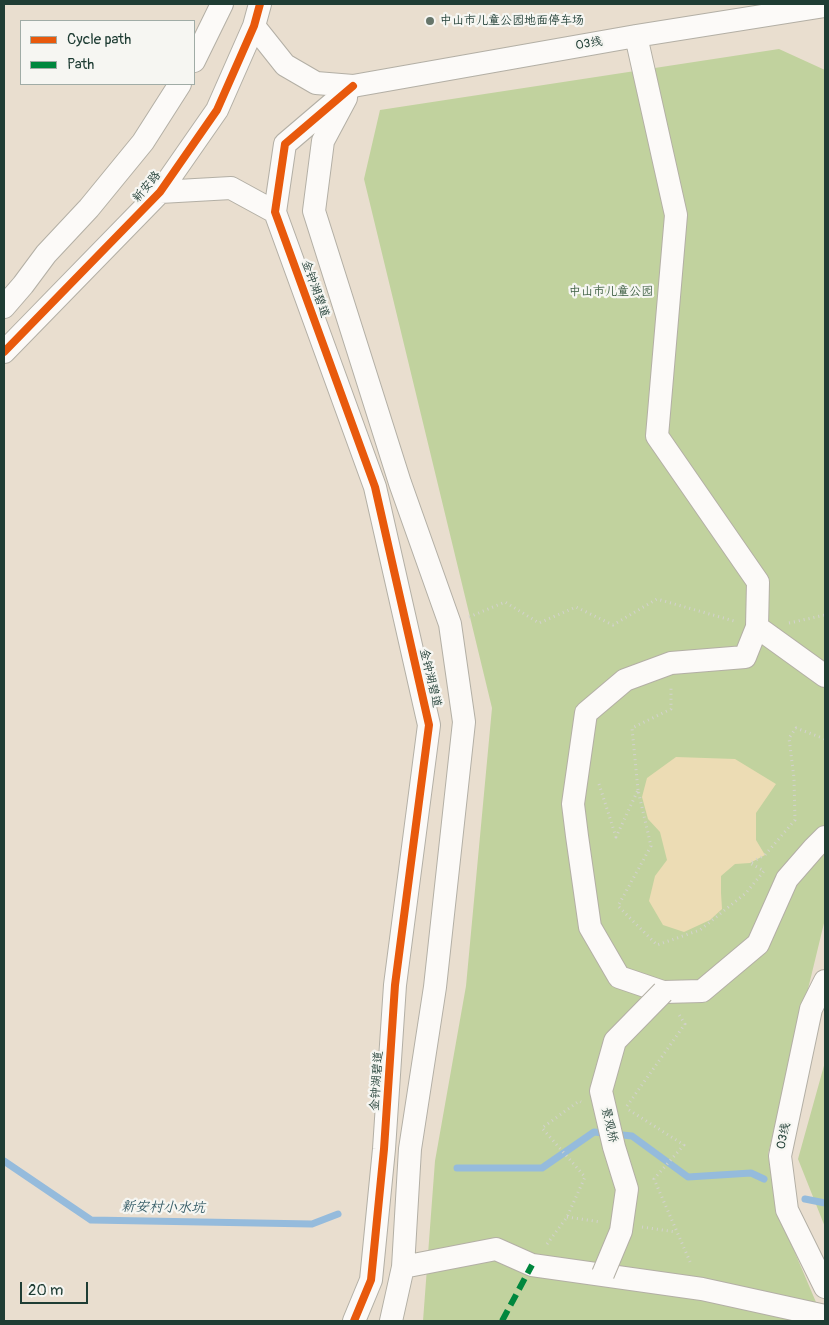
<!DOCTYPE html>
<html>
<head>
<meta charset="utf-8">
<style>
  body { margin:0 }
  #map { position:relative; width:829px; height:1325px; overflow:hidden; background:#e9decf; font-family:Pangolin,sans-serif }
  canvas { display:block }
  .frame { position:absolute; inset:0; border:5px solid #1f3d34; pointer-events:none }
  .legend { position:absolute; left:20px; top:20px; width:175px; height:65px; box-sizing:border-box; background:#f6f6f2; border:1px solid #a0aca6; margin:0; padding:6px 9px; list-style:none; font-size:15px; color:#1f3d34 }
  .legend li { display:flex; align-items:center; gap:10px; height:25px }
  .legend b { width:25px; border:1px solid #a0aca6 }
  .scale { position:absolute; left:20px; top:1282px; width:68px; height:22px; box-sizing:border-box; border:2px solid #1f3d34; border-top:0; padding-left:6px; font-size:15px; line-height:18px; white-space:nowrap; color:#1f3d34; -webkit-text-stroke:4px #f6f6f2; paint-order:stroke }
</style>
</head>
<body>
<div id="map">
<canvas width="829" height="1325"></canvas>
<div class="frame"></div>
<ul class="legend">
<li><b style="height:6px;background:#e8590c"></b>Cycle path</li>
<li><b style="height:6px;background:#00873e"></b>Path</li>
</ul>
<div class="scale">20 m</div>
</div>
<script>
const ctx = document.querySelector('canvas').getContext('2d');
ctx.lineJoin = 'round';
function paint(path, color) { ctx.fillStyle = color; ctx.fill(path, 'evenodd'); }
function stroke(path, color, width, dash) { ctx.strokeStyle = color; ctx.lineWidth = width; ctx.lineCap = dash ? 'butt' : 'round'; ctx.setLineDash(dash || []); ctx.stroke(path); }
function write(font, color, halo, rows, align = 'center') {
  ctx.font = font + ' Pangolin,"LXGW WenKai TC",sans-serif'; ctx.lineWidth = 4.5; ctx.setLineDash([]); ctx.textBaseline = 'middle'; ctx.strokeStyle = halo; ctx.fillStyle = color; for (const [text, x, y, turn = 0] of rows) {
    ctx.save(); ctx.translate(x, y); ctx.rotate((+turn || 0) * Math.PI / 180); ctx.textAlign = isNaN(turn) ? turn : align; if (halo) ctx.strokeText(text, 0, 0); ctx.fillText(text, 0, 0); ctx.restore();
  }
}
paint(new Path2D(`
  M779,49L825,70V919L768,1154L776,1208L824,1321H423L435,1161L466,986L492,708L364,179L380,110Z
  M825,1062V1227L798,1159Z`), '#c1d29e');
paint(new Path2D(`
  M676,757L735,759L776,784L756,813V840L765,855L750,863L735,864L721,876V893L722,909L710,920L684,932L663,925L649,901L655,876L667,860L660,832L648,819L642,797L647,778Z`), '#ecdcb4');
stroke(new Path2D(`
  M4,1161L91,1220L312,1224L338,1214
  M457,1168H542L594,1132L632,1136L688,1177L751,1173L764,1179
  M805,1199L825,1203`), '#95bbdc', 7);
const minor = new Path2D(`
  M254,26L285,65L316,83L353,86L636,36L825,6
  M636,36L676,215L657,436L758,582L757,627L745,657L671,663L625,680L586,713L573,804L577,836L590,927L619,977L663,992L702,991L758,944L787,879L814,848L825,837
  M194,61L222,4
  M353,86L285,144L275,212L375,487L429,725L395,985L384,1149L371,1280L354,1321
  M346,98L323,141L314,211L400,483L450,624L464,722L435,987L410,1149L403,1267L391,1321
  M160,192L231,188L275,212
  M4,307L23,285L46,254L89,208L143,142L180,84
  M4,352L160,192L217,110L254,26L260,4
  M757,627L825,676
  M825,981L811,1009L780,1156L787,1210L825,1287
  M403,1267L496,1249L532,1265L702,1289L825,1316`);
stroke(minor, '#b3afa5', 24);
stroke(new Path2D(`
  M469,617L505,602L539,623L576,607L613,625L657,599L734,621
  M789,623L825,615
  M599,784L616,837L638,790L651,846L618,906L657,945L700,930L746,893L764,871L750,863L765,855L795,820L794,778L789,738L796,728L825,739
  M638,790L632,728L671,709V686
  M627,1106L685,1024L678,1013
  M629,1110L684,1145L654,1179L691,1264
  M567,1217L601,1222
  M642,1227L676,1232
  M547,1244L567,1217L585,1177L542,1128L579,1101L581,1102`), '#d3d2cd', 3, [1, 4]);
stroke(minor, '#fcfaf8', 22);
const minorBridge = new Path2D(`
  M603,1274L621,1231L627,1189L614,1147L601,1091L615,1041L663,992`);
stroke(minorBridge, '#b3afa5', 24, []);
stroke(minorBridge, '#fcfaf8', 22);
stroke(new Path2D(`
  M502,1321L532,1265`), '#00873e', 6, [12, 6]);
stroke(new Path2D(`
  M353,86L285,144L275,212L375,487L429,725L395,985L384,1149L371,1280L354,1321
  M4,352L160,192L217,110L254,26L260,4`), '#e8590c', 8);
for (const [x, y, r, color] of [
  [430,21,5,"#66756a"]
]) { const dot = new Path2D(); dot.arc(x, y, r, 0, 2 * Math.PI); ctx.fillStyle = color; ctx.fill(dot); stroke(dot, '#f6f6f2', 2); }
write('12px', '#1f3d34', '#f6f6f2', [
  ["中山市儿童公园地面停车场",440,21]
], 'left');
write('12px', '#1f3d34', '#f6f6f2', [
  ["03线",589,44,-10],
  ["新安路",147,187,-50],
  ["金钟湖碧道",315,289,70],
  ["金钟湖碧道",430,678,77],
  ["金钟湖碧道",377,1081,-86],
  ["景观桥",609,1125,77],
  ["03线",784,1136,-78]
]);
write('12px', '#3f6044', '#f6f6f2', [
  ["中山市儿童公园",611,292]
]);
write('italic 14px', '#385e68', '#f6f6f2', [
  ["新安村小水坑",163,1208,1]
]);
</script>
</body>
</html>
